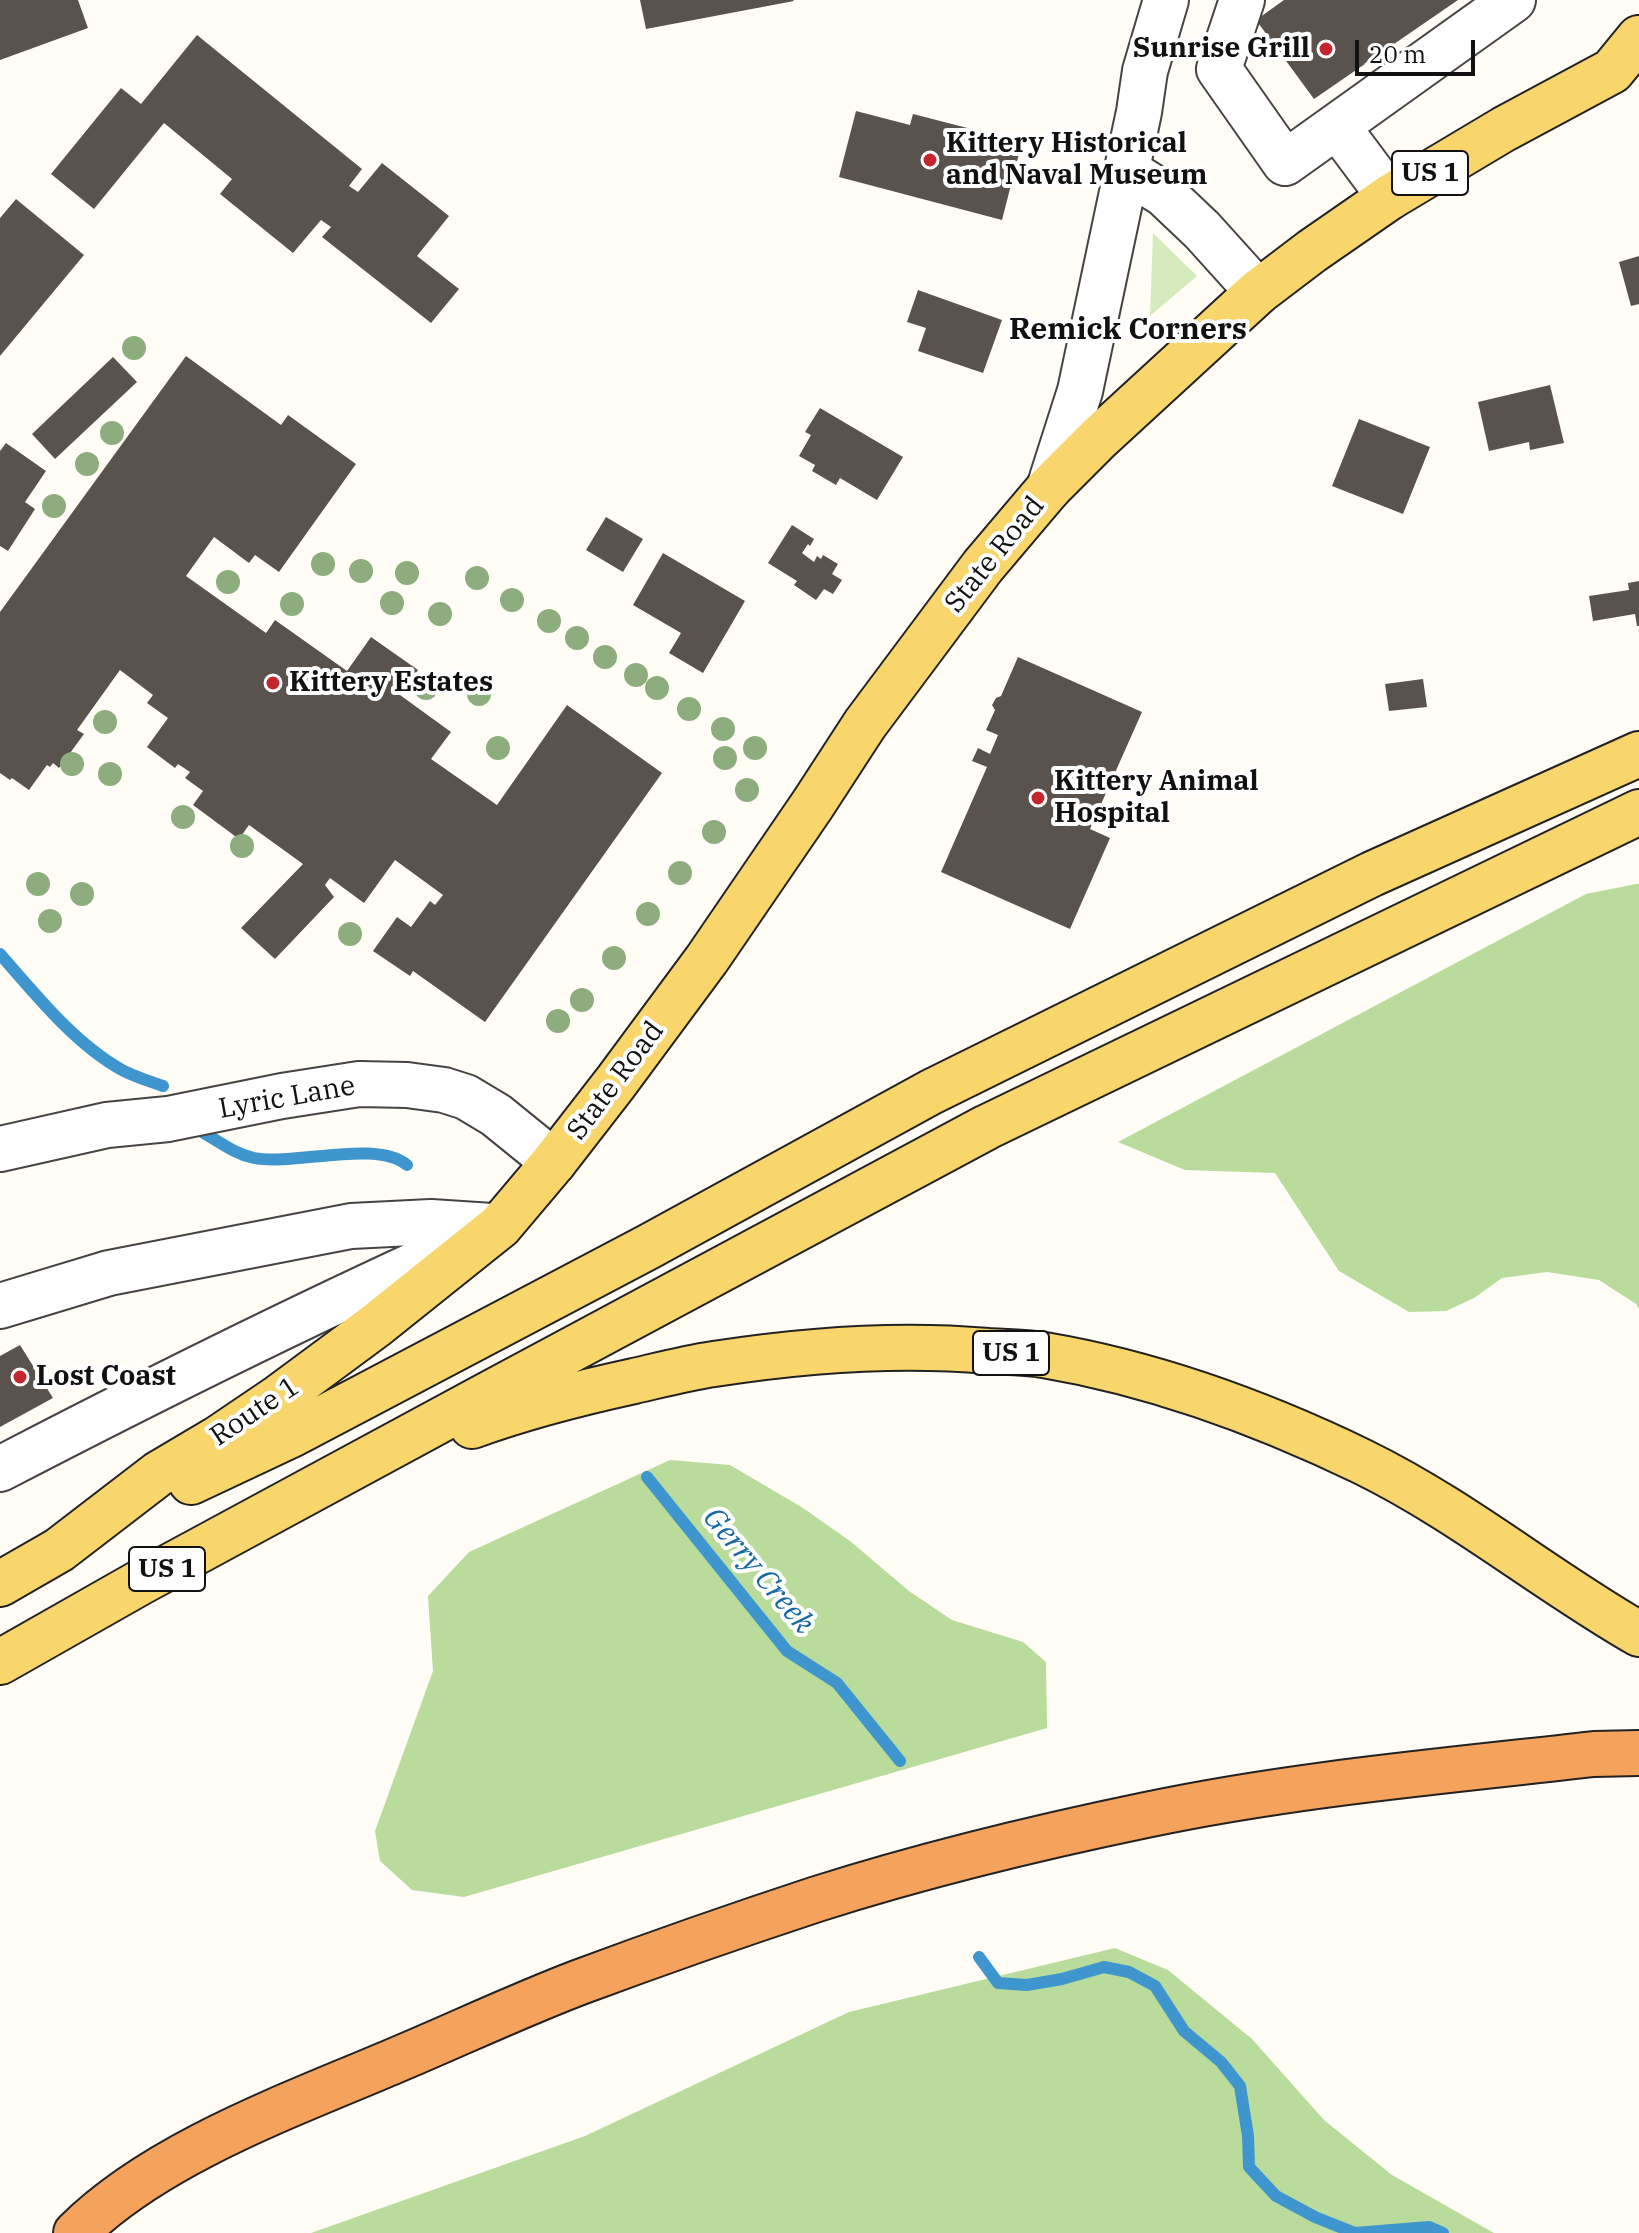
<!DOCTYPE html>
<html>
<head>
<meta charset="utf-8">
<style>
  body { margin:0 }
  #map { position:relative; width:1639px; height:2233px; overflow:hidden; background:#fffdf5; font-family:"IBM Plex Serif",serif }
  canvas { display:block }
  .scale { position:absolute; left:1355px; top:40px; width:120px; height:36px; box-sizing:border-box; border:4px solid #111; border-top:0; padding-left:10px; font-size:24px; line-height:28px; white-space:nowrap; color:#111; -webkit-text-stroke:6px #fff; paint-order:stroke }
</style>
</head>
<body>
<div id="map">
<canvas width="1639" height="2233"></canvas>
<div class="scale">20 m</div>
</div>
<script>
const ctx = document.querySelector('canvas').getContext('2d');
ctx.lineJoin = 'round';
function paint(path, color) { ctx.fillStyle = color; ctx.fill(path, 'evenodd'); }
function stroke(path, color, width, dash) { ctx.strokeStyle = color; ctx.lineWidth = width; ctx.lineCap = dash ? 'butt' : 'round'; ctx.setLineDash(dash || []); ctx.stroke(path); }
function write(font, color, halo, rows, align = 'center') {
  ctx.font = font + ' "IBM Plex Serif",serif'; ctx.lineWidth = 8; ctx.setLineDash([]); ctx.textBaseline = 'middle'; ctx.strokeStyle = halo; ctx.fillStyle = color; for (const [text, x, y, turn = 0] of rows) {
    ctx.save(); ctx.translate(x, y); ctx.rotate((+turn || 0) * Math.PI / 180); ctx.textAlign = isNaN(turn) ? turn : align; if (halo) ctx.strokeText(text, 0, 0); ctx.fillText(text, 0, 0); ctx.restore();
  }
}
paint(new Path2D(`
  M1153,233L1197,276L1150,316Z`), '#d5ebbd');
paint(new Path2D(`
  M1636,884H1639V1309L1636,1304L1599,1280L1547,1272L1502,1278L1474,1298L1446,1311L1409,1312L1339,1271L1275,1173L1185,1170L1118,1142L1586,894Z
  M670,1460L730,1465L803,1508L850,1541L909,1591L952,1620L1023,1642L1046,1662L1047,1728L464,1897L412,1890L380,1861L375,1831L433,1671L428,1596L469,1552Z
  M1115,1948L1168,1970L1252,2039L1324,2120L1392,2175L1494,2233H311L585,2136L849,2012Z`), '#b9dc9c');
stroke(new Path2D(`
  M0,954C35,994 75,1044 122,1070C135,1077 149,1081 163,1086
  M204,1133C221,1143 235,1154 254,1158C295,1166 376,1139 407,1165
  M647,1477L787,1651L837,1683L900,1761
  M979,1957L998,1983L1027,1985L1062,1979L1104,1967L1129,1972L1155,1986L1184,2031L1221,2062L1240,2086L1248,2136L1249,2167L1276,2196L1315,2217L1355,2233L1429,2227L1443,2233`), '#3f96cf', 12);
paint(new Path2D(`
  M0,0H78L88,28L0,60Z
  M640,0H793L794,1L646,29Z
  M1284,0H1458L1314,99L1256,20Z
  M197,35L362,169L349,186L358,192L382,163L449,216L417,256L459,289L431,323L322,237L331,227L321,220L293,253L220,194L232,179L164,123L94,209L51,174L121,88L141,104Z
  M856,111L910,125L913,114L1022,142L1002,220L839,177Z
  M16,199L84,255L0,356V218Z
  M1639,256V304L1631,306L1619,262Z
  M918,290L1002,320L983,373L918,351L926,328L907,322Z
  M186,356L281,425L288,415L356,464L279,572L255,555L249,563L214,537L186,576L266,633L275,620L347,671L371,637L418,670L400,695L451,732L431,759L497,805L567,705L662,773L485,1022L413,971L410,976L373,951L397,917L411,927L430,901L435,905L443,895L395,860L364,903L330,878L325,885L334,897L275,959L241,928L303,864L249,825L239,839L193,805L203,791L185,778L190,772L178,764L175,768L147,747L168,718L147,703L153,695L120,670L77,730L84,734L59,768L53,763L50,767L47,765L29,790L12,778L10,780L0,773V612Z
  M113,357L137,382L55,459L32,434Z
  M1550,385L1564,443L1530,450L1529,442L1489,451L1478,402Z
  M820,408L903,457L877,500L840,478L836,485L812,471L815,465L799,456L811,435L805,432Z
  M1359,419L1430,447L1403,514L1332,486Z
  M6,443L46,471L25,502L35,509L8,551L0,546V451Z
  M606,517L643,539L623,572L586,550Z
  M792,525L814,539L810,546L808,544L802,553L814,562L817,556L821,559L823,555L838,564L832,574L842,580L833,594L824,589L816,600L794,585L797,581L768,563Z
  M663,553L745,601L703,673L669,653L681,633L633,605Z
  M1639,581V626H1637L1635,614L1593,621L1589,596L1629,590L1628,583Z
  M1018,657L1142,712L1090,829L1110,838L1070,929L941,872L987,767L972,761L978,748L990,754L998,735L986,730L995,710L992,705L996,698L1001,696Z
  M1423,679L1427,707L1389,711L1385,684Z
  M20,1345L53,1398L0,1427V1356Z`), '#5a524d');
const minor = new Path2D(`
  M1242,0L1219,69L1285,163L1513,0
  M1337,126L1390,197
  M1127,171L1164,194L1202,230L1258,292
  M1049,488L1080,391L1139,112L1145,71L1166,0
  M0,1149L107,1125L168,1119L282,1096L359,1084L407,1085L444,1090L466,1097L496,1115L554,1162
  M0,1306L109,1273L351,1226L431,1222L492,1226
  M0,1469C156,1388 313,1310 473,1238`);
const major = new Path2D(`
  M472,1426C524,1407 579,1393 634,1381C660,1375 687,1368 714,1364C804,1350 897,1343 988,1351C1006,1352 1026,1352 1044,1355C1156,1374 1262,1413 1363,1462C1461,1510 1545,1580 1639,1634
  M191,1482L293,1434L648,1247L931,1092L1372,874L1639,754
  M0,1584L59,1550L158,1474L217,1439L279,1397L375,1326L500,1226L554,1162L616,1082L707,959L813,804L865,724L983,566L1049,488L1099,438L1258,292L1312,251L1390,197L1504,129L1612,71L1639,38
  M0,1662L141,1582L485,1396L987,1127L1639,812`);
const highway = new Path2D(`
  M76,2233C156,2153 291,2105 394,2061C456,2035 517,2006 580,1982C658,1953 738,1925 817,1899C924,1865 1035,1838 1146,1815C1293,1784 1445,1771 1594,1754L1639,1753`);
stroke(minor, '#444', 48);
stroke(major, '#222', 48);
stroke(highway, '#222', 48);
stroke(minor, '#fff', 44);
stroke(major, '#f9d66b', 44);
stroke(highway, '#f5a25d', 44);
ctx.fillStyle = '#8dad7f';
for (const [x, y] of [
  [134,348],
  [112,433],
  [87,464],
  [54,506],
  [323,564],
  [361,571],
  [407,573],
  [477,578],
  [228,582],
  [512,600],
  [392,603],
  [292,604],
  [440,614],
  [549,621],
  [577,638],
  [605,657],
  [636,675],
  [426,688],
  [657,688],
  [479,694],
  [689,709],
  [105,722],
  [723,729],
  [498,748],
  [755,748],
  [725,758],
  [72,764],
  [110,774],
  [747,790],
  [183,817],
  [714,832],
  [242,846],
  [680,873],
  [38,884],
  [82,894],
  [648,914],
  [50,921],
  [350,934],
  [614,958],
  [582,1000],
  [558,1021]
]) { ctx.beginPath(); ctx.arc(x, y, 12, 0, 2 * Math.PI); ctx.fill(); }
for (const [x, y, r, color] of [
  [1326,49,8,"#c4262e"],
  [930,160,8,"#c4262e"],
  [273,683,8,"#c4262e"],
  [1038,798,8,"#c4262e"],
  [20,1377,8,"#c4262e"]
]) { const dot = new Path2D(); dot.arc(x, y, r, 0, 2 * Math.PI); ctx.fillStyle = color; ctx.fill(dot); stroke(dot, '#fff', 3); }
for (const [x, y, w] of [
  [1430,173,76],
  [1011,1353,76],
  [167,1569,76]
]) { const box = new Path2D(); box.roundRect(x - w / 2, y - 22, w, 44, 6); ctx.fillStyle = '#fff'; ctx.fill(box); stroke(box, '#111', 2); }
write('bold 26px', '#111', null, [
  ["US 1",1430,173],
  ["US 1",1011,1353],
  ["US 1",167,1569]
]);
write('bold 28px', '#111', '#fff', [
  ["Sunrise Grill",1310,49,"right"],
  ["Kittery Historical",946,144],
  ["and Naval Museum",946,176],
  ["Kittery Estates",289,683],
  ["Kittery Animal",1054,782],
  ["Hospital",1054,814],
  ["Lost Coast",36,1377]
], 'left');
write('28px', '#111', '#fff', [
  ["State Road",995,555,-51],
  ["State Road",616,1081,-53],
  ["Lyric Lane",287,1098,-10],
  ["Route 1",255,1412,-34]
]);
write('bold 30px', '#111', '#fff', [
  ["Remick Corners",1128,330]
]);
write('italic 30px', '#1768a6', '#fff', [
  ["Gerry Creek",758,1571,50]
]);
</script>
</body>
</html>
